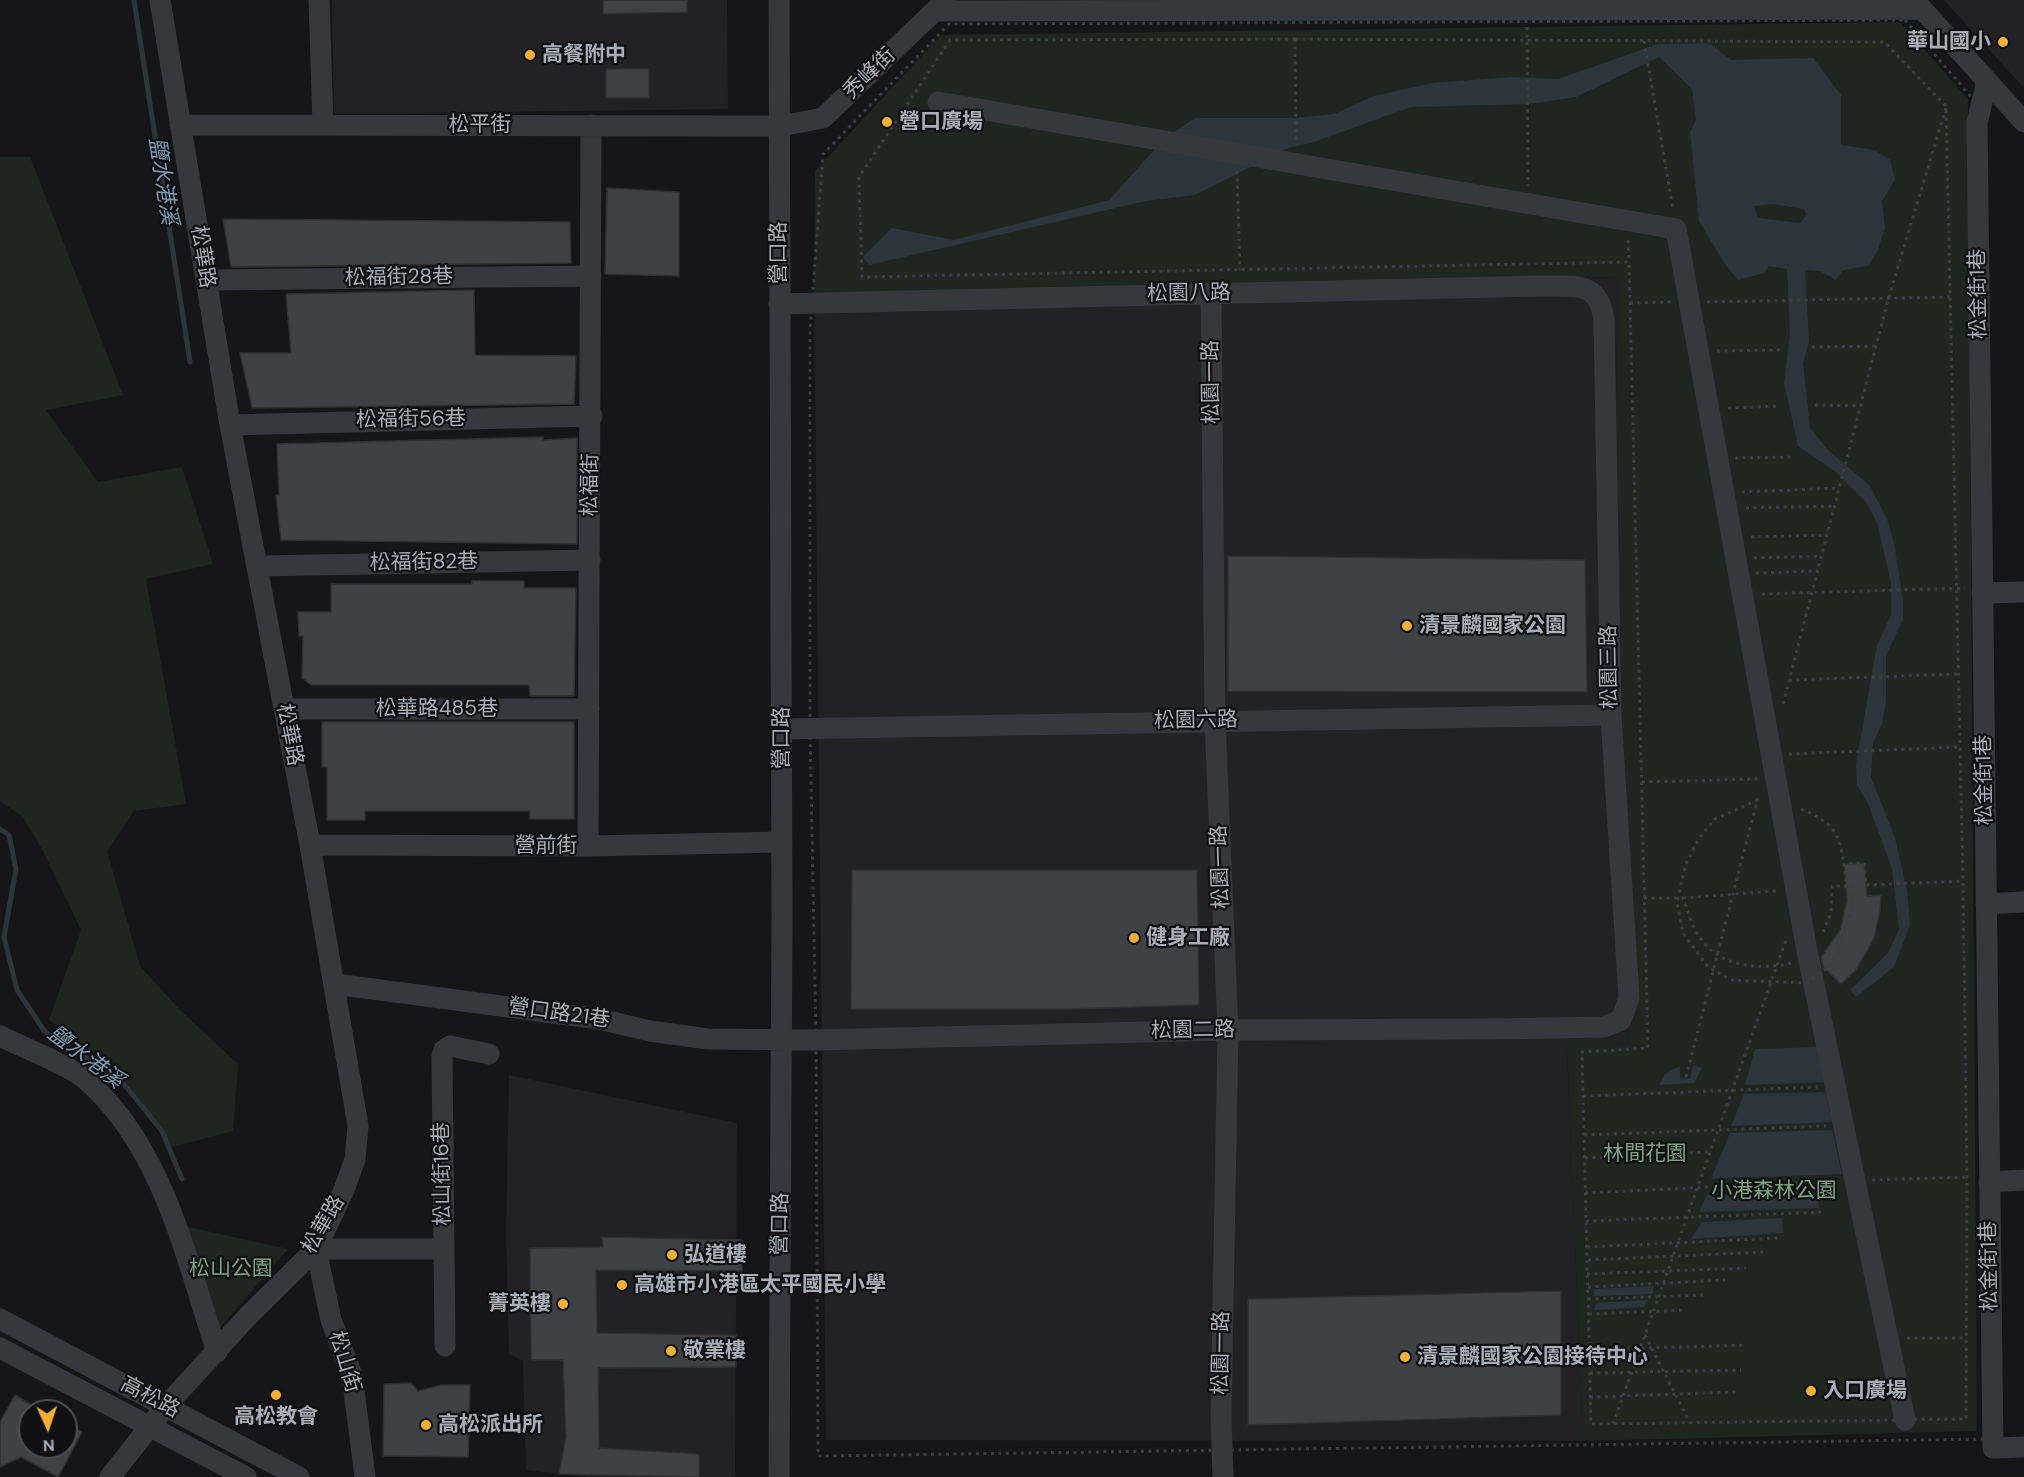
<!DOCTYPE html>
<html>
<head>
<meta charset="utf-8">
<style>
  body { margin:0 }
  #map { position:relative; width:2024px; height:1477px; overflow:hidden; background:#161618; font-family:"DM Sans",sans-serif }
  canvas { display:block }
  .north { position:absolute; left:18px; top:1399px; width:60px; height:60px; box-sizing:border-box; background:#111113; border:2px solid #4d4f55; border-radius:50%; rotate:177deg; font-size:16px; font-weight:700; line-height:24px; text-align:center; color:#a8adb8 }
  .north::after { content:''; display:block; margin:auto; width:21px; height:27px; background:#f2b134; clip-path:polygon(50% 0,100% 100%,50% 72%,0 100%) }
</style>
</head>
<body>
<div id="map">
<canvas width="2024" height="1477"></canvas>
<div class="north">N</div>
</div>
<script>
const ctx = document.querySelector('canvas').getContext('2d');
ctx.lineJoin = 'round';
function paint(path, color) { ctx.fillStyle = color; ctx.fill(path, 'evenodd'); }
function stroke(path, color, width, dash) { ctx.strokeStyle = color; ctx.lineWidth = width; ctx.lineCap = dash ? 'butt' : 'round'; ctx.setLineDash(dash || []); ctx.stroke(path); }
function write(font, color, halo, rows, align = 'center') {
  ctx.font = font + ' "DM Sans","Noto Sans TC",sans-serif'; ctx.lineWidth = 4.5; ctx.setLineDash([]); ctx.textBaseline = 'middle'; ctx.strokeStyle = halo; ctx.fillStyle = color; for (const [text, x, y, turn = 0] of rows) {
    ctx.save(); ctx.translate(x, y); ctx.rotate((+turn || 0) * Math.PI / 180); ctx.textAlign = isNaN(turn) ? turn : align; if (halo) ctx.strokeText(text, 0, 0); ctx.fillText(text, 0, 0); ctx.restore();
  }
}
paint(new Path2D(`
  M332,0H727L728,109L334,114Z
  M1944,0H2024V85L2022,86Z
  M1618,277L1611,715L1629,1044L1567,1048L1583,1441L826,1440L814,302Z
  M509,1075L737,1123L735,1475L730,1477H589L526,1470L523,1361L509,1354L506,1234Z`), '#222225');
paint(new Path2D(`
  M1900,22L1968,99L1977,1431L1583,1441L1567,1047L1629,1044L1611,715L1618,277L814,302L815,171L941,35Z
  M0,157H30L123,395L46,410L98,482L182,467L213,564L146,579L186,804L134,811L107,851L140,966L179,1009L238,1064L233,1131L172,1147L120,1073L49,1020L81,930L43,851L23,817L0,801Z
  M184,1226L288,1249L219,1329Z`), '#1e261f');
paint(new Path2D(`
  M1709,43L1731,60L1813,58L1841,95V145L1875,150L1890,160L1895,180L1882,201L1885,228L1877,252L1868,266L1843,270L1836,280L1820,271L1805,270L1809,341L1803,363L1810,428L1828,450L1870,486L1887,519L1894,543L1903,600V620L1886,655V701L1882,724L1873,743L1871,777L1895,838L1907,890L1910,925L1894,967L1856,997L1850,990L1888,953L1899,929L1892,869L1869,806L1857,785L1856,764L1877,645L1891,615V583L1877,523L1866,502L1836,472L1798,446L1784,383L1790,333L1787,269L1769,266L1764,273L1738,280L1725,264L1699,221L1690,132L1696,120L1692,89L1659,57L1576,97L1530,104L1411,107L1311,143L1288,148L1195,195L1146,201L869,265L863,257L892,228L954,240L1109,200L1164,139L1195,118H1292L1334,114L1374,96L1432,83L1512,77L1558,79L1658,44ZM1772,204L1804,209L1806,216L1801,223L1758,218L1754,206Z
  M1818,1047L1825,1082L1745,1085L1755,1049Z
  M1693,1065L1702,1068L1694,1083L1659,1085L1665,1074L1680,1066V1078L1690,1079Z
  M1825,1092L1832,1122L1731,1126L1744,1094Z
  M1832,1130L1842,1174L1711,1179L1730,1133Z
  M1817,1192L1819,1208L1699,1212L1707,1195Z
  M1782,1218L1783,1233L1691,1239L1702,1222Z
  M1654,1286L1652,1294L1594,1296V1289Z
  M1648,1300L1644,1307L1594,1310L1596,1303Z`), '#2c353c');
stroke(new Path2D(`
  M134,0L190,362
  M0,829L9,835L16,869L4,937L17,990L45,1032L119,1078L162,1131L182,1179`), '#2c353c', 5);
const building = new Path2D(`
  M603,0H687V12L603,14Z
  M606,69H649V98H606Z
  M607,188L679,192V276L605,274Z
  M223,219L570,222L571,263L231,267Z
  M474,290L475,355L576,356L574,404L252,408L240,353H291L286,294Z
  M543,437V440L577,438V544L281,540L276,495H279L277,444Z
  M1228,556L1585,560L1587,692L1228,691Z
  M472,581H524V588H576L574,696H530L529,685H311L302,678L303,636H299L298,612H331V584H472Z
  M322,722H574V819H530V811H365V820H327V767H322Z
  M1864,863L1867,896L1881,895L1880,911L1874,938L1867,951L1855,971L1841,984L1823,967L1821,957L1840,930L1847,901L1844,864Z
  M852,870H1197L1199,1005L1071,1009H851Z
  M602,1237L742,1240V1271L596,1270L597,1333L736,1335V1367L598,1368L599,1448L699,1454V1477L559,1474L566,1437L563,1360H531L530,1248L603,1247Z
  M1561,1291V1415L1248,1425V1299Z
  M411,1383L418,1391L441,1385H470L468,1457L383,1456L384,1384Z
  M15,1395L30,1404V1447H66V1423L82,1432L58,1477L21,1457L0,1467V1422Z`);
paint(building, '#404145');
stroke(building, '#303034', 1.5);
stroke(new Path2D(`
  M1905,20L1973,99L1987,1439L818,1456L816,1040L810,728V330L823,154L949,24Z
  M1527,27L1528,186
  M1295,39L1884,42L1946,106L1963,881L1967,1183L1966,1419L1591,1424L1582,1052L1648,1048L1629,262L862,277L859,177L950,40Z
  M1295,39L1296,145
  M1644,41L1673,209
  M1237,171L1240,270
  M1628,240L1629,262
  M1707,302L1951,297
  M1630,303L1671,302
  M1812,347L1876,346
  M1717,351L1781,350
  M1815,405L1860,406
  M1728,408L1780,406
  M1735,458L1790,457
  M1742,492L1839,488
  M1746,508L1834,506
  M1751,537L1827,535
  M1754,558L1821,556
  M1756,573L1817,571
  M1762,594L1965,588
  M1789,680L1958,674
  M1783,704L1888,300L1946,108
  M1789,754L1960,747
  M1642,782L1758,779
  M1801,809C1833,823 1838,830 1844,864
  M1644,898H1683C1687,910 1691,923 1697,933C1715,967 1759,971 1792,963
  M1683,898L1776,891
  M1823,932L1831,913L1832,886H1847L1844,864L1864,863L1866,885L1963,881
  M1686,1077L1758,797
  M1583,1096L1818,1087
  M1584,1135L1826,1126
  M1585,1158L1710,1152
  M1872,1180L1967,1177
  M1585,1193L1836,1181
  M1586,1221L1824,1212
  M1587,1247L1778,1238
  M1588,1260L1763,1252
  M1587,1274L1746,1268
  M1588,1287L1725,1280
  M1588,1299L1703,1295
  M1589,1314L1686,1310
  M1645,1335L1690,1423
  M1907,1338H1965
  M1589,1350L1746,1345
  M1590,1373L1741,1370
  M1590,1397L1737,1392
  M1613,1424L1786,940`), '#3d3f44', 3, [3, 4.5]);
stroke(new Path2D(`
  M319,0L323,125
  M1914,0L2024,122
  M935,11L1922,9
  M1987,81L1977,123L1993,1448L2024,1447
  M938,102L1676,229L1808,956L1905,1420
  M180,125L780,126L823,118L945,1
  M206,280L591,276
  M1211,294L1215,721L1228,1030L1221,1417L1223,1477
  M230,425L592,416
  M259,566L590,560
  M1982,593L2024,592
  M284,709H589
  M781,729L1611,715
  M310,845L588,846L782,842
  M588,846L591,125
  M1986,904L2024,902
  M335,984L599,1019L650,1031L708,1039L816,1040L1228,1030L1497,1029L1604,1027L1621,1020L1629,998L1611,715L1604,320C1599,279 1572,287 1539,286L779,304
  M0,1036C22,1047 68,1065 85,1079C163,1146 186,1259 217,1352
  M1989,1182L2024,1180
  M0,1319L299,1477
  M445,1346L442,1056L444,1050L450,1046L489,1054
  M0,1348L246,1477
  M110,1477L166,1406L248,1316L316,1249L344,1190L355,1159L358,1126L310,845L230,425L160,0
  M365,1477L352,1375L331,1320L316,1249H444
  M779,1477L782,918L779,0`), '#37383d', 21);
stroke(new Path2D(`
  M1758,800L1715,819L1699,838L1685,866L1677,902L1683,933L1708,967L1731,980L1807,983L1833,963L1852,909L1853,879`), '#3d3f44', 3, [3, 4.5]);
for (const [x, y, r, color] of [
  [2003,42,6,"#f2b134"],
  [530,55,6,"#f2b134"],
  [887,122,6,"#f2b134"],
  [1407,626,6,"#f2b134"],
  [1134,938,6,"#f2b134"],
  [672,1255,6,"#f2b134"],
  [622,1285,6,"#f2b134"],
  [563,1304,6,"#f2b134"],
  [671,1351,6,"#f2b134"],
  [1405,1357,6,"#f2b134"],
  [1811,1391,6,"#f2b134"],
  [276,1395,6,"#f2b134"],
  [426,1425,6,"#f2b134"]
]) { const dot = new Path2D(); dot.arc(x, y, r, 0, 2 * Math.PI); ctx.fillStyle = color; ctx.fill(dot); stroke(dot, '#111113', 2); }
write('bold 21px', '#a8adb8', '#111113', [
  ["華山國小",1991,42,"right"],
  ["高餐附中",542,55],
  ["營口廣場",899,122],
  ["清景麟國家公園",1419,626],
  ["健身工廠",1146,938],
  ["弘道樓",684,1255],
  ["高雄市小港區太平國民小學",634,1285],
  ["菁英樓",551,1304,"right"],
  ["敬業樓",683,1351],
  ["清景麟國家公園接待中心",1417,1357],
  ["入口廣場",1823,1391],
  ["高松教會",276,1417,"center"],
  ["高松派出所",438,1425]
], 'left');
write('21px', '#a8adb8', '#111113', [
  ["秀峰街",870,74,-44],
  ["松平街",480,125],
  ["營口路",779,253,-90],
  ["松華路",202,257,81],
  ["松福街28巷",399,278,-1],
  ["松園八路",1189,294,-1],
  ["松金街1巷",1979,294,-91],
  ["松園一路",1212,382,-91],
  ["松福街56巷",411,420,-1],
  ["松福街",591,485,-89],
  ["松福街82巷",424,563,-1],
  ["松園三路",1610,667,-91],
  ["松華路485巷",437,709],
  ["松園六路",1196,721,-1],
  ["松華路",289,735,79],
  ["營口路",782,738,-90],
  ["松金街1巷",1985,780,-91],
  ["營前街",546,846],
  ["松園一路",1221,867,-92],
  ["營口路21巷",559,1014,8],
  ["松園二路",1193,1031,-1],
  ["松山街16巷",443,1174,-91],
  ["營口路",781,1224,-89],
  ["松華路",324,1225,-60],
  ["松金街1巷",1990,1266,-91],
  ["松園一路",1222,1353,-89],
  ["松山街",344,1362,73],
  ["高松路",150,1398,28]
]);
write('21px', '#7fa381', '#111113', [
  ["林間花園",1645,1154],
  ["小港森林公園",1774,1191],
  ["松山公園",231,1269]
]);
write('italic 22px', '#7f9bb3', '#111113', [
  ["鹽水港溪",162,181,81],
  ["鹽水港溪",85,1058,37]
]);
</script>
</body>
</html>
